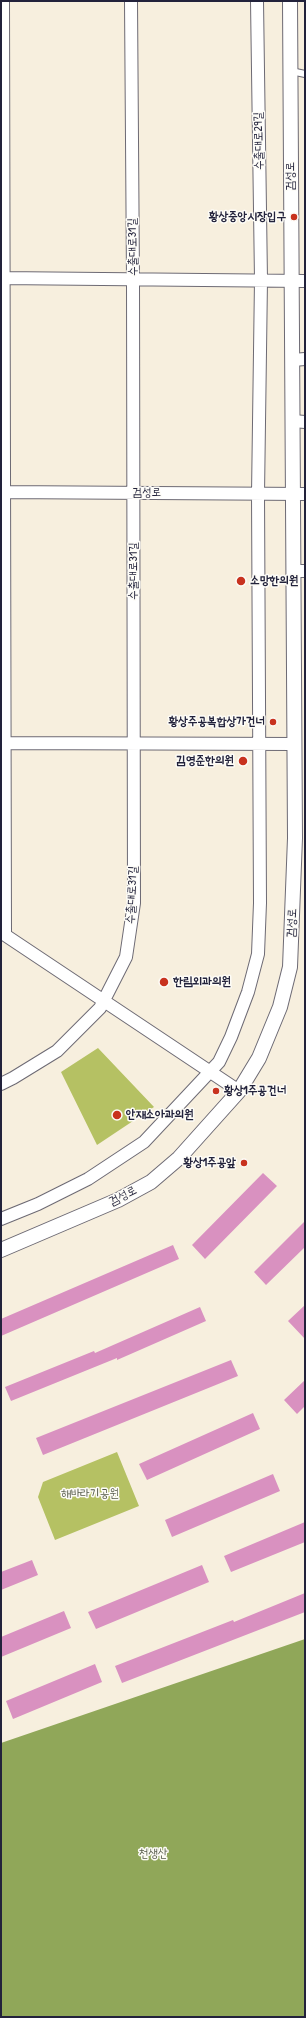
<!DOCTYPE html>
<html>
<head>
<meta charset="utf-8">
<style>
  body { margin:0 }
  #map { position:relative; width:306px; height:2018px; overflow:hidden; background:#f7efde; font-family:"Patrick Hand",sans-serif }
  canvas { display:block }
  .frame { position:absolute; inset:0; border:2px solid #22223b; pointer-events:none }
</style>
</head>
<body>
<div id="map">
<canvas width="306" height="2018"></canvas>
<div class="frame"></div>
</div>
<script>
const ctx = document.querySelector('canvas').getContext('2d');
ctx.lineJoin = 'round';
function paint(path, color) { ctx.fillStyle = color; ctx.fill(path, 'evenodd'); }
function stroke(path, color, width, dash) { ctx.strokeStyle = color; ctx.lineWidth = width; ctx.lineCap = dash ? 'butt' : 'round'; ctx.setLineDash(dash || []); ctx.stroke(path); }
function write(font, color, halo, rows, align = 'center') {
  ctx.font = font + ' "Patrick Hand","Poor Story",sans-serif'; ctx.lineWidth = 3; ctx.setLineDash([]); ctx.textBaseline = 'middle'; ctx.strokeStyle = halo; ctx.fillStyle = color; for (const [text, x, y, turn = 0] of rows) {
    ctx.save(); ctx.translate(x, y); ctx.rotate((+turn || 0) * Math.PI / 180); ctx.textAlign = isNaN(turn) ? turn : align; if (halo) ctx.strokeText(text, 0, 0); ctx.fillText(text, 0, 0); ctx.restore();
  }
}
paint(new Path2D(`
  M98,1048L154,1107L97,1145L61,1072Z
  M117,1452L139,1506L55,1540L38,1497L43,1482Z`), '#b5c163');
paint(new Path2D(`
  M305,1639V2017H1V1743Z`), '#90a759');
paint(new Path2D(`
  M263,1173L277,1186L205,1259L192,1245Z
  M305,1221V1247L266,1285L254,1272Z
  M173,1245L179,1259L1,1336V1319Z
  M305,1305V1339L288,1321Z
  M200,1307L206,1321L117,1360V1358L11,1401L5,1387L94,1351L95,1353Z
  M231,1360L238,1376L43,1455L36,1438Z
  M305,1380V1406L297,1414L284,1400Z
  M253,1413L260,1429L147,1480L139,1464Z
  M273,1474L280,1491L172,1537L165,1520Z
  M305,1522V1542L231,1572L224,1556Z
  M32,1560L38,1575L1,1590V1572Z
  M202,1565L209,1582L96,1629L88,1612Z
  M305,1593V1612L122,1683L115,1666L233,1620L234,1622Z
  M64,1611L71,1628L1,1657V1637Z
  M95,1664L102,1682L13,1719L6,1701Z`), '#d991c0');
const service = new Path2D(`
  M291,71L305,74`);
const minor = new Path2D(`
  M3,1L5,935
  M1,278L305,281
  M293,360L305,359
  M293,421L305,422
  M1,492L305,494
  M294,571H305
  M1,743L295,744
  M5,935L239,1091
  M1,1084L13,1078L57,1051L100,1008L126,957L134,903L133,279L131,1
  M1,1219L38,1204L88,1179L144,1142L219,1062L231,1037L248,992L258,954L260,903L258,494L261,280L257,1`);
const tertiary = new Path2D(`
  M1,1250L118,1200L151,1182L179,1158L239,1091L259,1058L280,1007L290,967L295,838L290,1`);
stroke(service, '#6d6a74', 8);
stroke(minor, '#6d6a74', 14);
stroke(tertiary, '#6d6a74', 16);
stroke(service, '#fff', 6);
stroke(minor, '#fff', 12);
stroke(tertiary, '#fff', 14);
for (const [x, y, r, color] of [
  [294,217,4,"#c8321e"],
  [241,581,5,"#c8321e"],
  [273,722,4,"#c8321e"],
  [243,761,5,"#c8321e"],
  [164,982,5,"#c8321e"],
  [216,1091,4,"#c8321e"],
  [117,1115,5,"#c8321e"],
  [244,1163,4,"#c8321e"]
]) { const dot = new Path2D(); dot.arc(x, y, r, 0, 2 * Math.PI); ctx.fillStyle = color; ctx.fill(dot); stroke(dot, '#fdfcf7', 1.5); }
write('12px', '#22223b', '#fdfcf7', [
  ["수출대로29길",259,141,-91],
  ["검성로",291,176,-90],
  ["수출대로31길",133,247,-91],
  ["검성로",147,493],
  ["수출대로31길",134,571,-90],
  ["수출대로31길",132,895,-87],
  ["검성로",292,923,-87],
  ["검성로",123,1196,-27]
]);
write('bold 12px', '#22223b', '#fdfcf7', [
  ["황상중앙시장입구",286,217],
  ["소망한의원",250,581,"left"],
  ["황상주공복합상가건너",265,722],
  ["김영준한의원",234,761],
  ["한림외과의원",173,982,"left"],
  ["황상1주공건너",224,1091,"left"],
  ["안재소아과의원",126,1115,"left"],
  ["황상1주공앞",236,1163]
], 'right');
write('12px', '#555a49', '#fdfcf7', [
  ["해바라기공원",90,1494],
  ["천생산",153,1854]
]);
</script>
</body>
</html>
